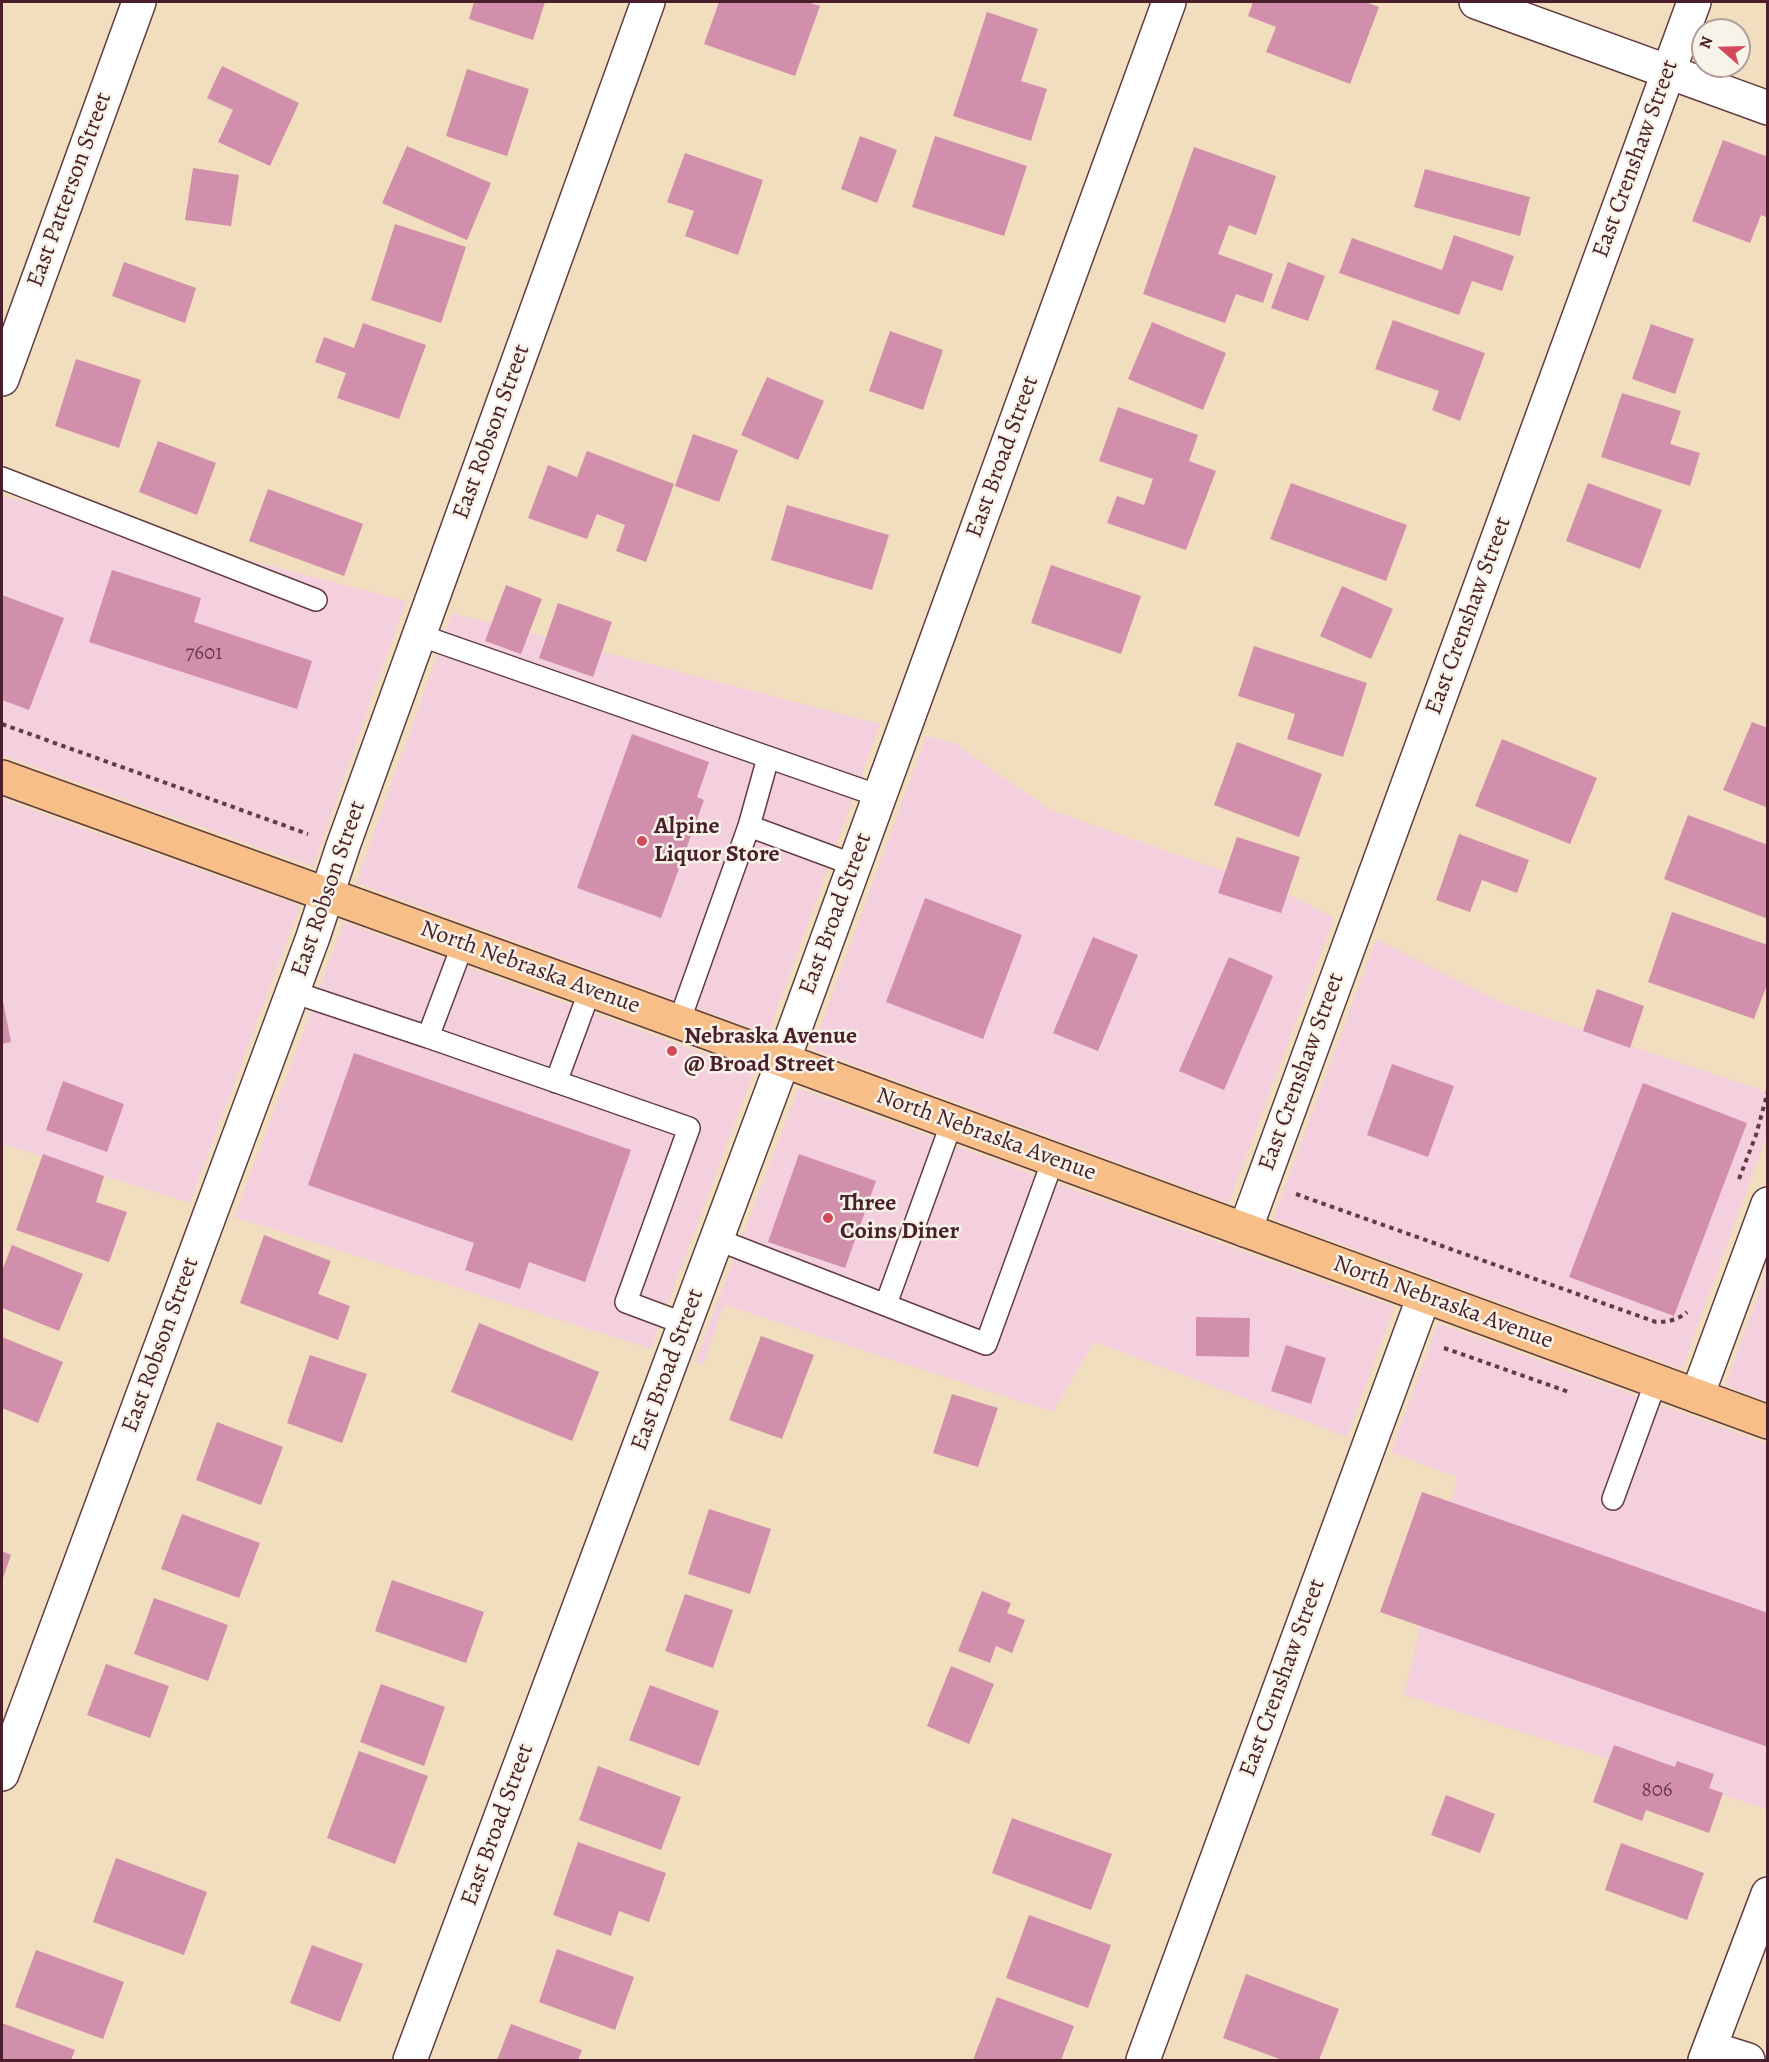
<!DOCTYPE html>
<html>
<head>
<meta charset="utf-8">
<style>
  body { margin:0 }
  #map { position:relative; width:1769px; height:2062px; overflow:hidden; background:#f1debe; font-family:Alegreya,serif }
  canvas { display:block }
  .frame { position:absolute; inset:0; border:3px solid #4a1f2b; pointer-events:none }
  .north { position:absolute; left:1691px; top:18px; width:60px; height:60px; box-sizing:border-box; background:#f7f3e8; border:2px solid #b29e9c; border-radius:50%; rotate:290deg; font-size:16px; font-weight:700; line-height:24px; text-align:center; color:#4a1f2b }
  .north::after { content:''; display:block; margin:auto; width:21px; height:27px; background:#d1495b; clip-path:polygon(50% 0,100% 100%,50% 72%,0 100%) }
</style>
</head>
<body>
<div id="map">
<canvas width="1769" height="2062"></canvas>
<div class="frame"></div>
<div class="north">N</div>
</div>
<script>
const ctx = document.querySelector('canvas').getContext('2d');
ctx.lineJoin = 'round';
function paint(path, color) { ctx.fillStyle = color; ctx.fill(path, 'evenodd'); }
function stroke(path, color, width, dash) { ctx.strokeStyle = color; ctx.lineWidth = width; ctx.lineCap = dash ? 'butt' : 'round'; ctx.setLineDash(dash || []); ctx.stroke(path); }
function write(font, color, halo, rows, align = 'center') {
  ctx.font = font + ' Alegreya,serif'; ctx.lineWidth = 5; ctx.setLineDash([]); ctx.textBaseline = 'middle'; ctx.strokeStyle = halo; ctx.fillStyle = color; for (const [text, x, y, turn = 0] of rows) {
    ctx.save(); ctx.translate(x, y); ctx.rotate((+turn || 0) * Math.PI / 180); ctx.textAlign = isNaN(turn) ? turn : align; if (halo) ctx.strokeText(text, 0, 0); ctx.fillText(text, 0, 0); ctx.restore();
  }
}
paint(new Path2D(`
  M2,496L406,601L313,867L2,755Z
  M452,613L880,724L768,1034L356,883Z
  M926,736L954,743L1050,810L1284,892L1334,918L1229,1203L812,1049Z
  M2,799L300,906L190,1203L2,1144Z
  M344,922L754,1072L651,1349L234,1217Z
  M1376,939L1500,1002L1767,1092V1135L1682,1369L1273,1219Z
  M798,1088L1394,1307L1347,1437L1094,1342L1053,1412L724,1305L703,1365L695,1362Z
  M1767,1271V1401L1725,1385Z
  M1438,1323L1767,1444V1809L1404,1695L1457,1477L1391,1452Z`), '#f4cfde');
paint(new Path2D(`
  M474,2H545L533,40L469,19Z
  M719,2H807L820,6L795,76L704,44Z
  M1253,2H1365L1379,7L1350,84L1266,52L1276,27L1248,16Z
  M987,12L1038,29L1021,81L1047,89L1031,141L953,116Z
  M222,66L299,103L270,166L218,142L233,110L207,98Z
  M467,69L529,89L507,156L446,136Z
  M860,136L897,150L877,203L841,189Z
  M935,136L1027,166L1004,236L912,207Z
  M1723,140L1768,157V218L1761,215L1750,243L1692,221Z
  M407,146L491,183L467,240L382,203Z
  M1194,147L1276,176L1256,235L1229,225L1218,254L1273,274L1263,303L1236,294L1225,323L1143,294Z
  M685,153L763,180L738,255L685,236L694,211L667,202Z
  M193,168L239,175L231,226L185,220Z
  M1425,169L1530,197L1520,236L1414,207Z
  M395,224L466,247L441,323L371,300Z
  M1454,235L1514,256L1502,291L1472,281L1459,315L1339,273L1352,238L1442,270Z
  M124,262L196,288L185,323L112,296Z
  M1288,262L1325,276L1308,321L1271,308Z
  M1393,320L1485,353L1460,421L1432,410L1439,391L1375,369Z
  M1152,322L1226,353L1203,410L1128,379Z
  M363,323L426,345L399,419L337,398L346,373L315,362L324,337L354,348Z
  M1651,324L1694,339L1675,394L1632,379Z
  M890,331L943,350L923,410L869,391Z
  M76,359L141,380L119,448L55,426Z
  M767,377L824,401L798,460L741,435Z
  M1622,393L1681,411L1670,444L1700,453L1690,486L1601,457Z
  M1118,407L1198,435L1189,461L1216,471L1186,550L1107,523L1117,496L1144,505L1153,479L1099,461Z
  M693,434L738,450L719,502L675,486Z
  M158,441L216,463L197,515L139,492Z
  M587,451L674,484L646,562L616,551L625,525L597,514L587,539L528,518L548,465L577,477Z
  M1291,483L1407,525L1386,581L1270,539Z
  M1588,483L1662,510L1640,569L1566,541Z
  M268,489L363,524L344,576L249,541Z
  M787,505L889,535L872,590L771,560Z
  M1051,565L1141,596L1121,654L1031,623Z
  M112,570L201,598L194,622L312,661L297,709L89,642Z
  M506,585L542,599L521,654L485,641Z
  M1342,586L1393,609L1371,659L1320,636Z
  M2,595L64,618L29,710L2,700Z
  M558,603L612,622L593,677L539,658Z
  M1254,646L1367,683L1343,757L1287,739L1295,714L1238,696Z
  M1752,722L1768,728V808L1723,790Z
  M632,734L709,762L697,797L704,800L661,918L577,888Z
  M1502,739L1597,778L1570,844L1475,806Z
  M1237,742L1322,774L1299,837L1214,805Z
  M1688,815L1768,845V919L1664,879Z
  M1459,834L1529,860L1517,893L1482,880L1470,912L1436,900Z
  M1237,837L1300,857L1281,913L1218,893Z
  M925,898L1022,935L983,1039L886,1002Z
  M1672,912L1768,945V982L1754,1019L1648,982Z
  M1093,937L1138,955L1098,1051L1053,1033Z
  M1229,957L1273,976L1224,1090L1179,1071Z
  M1597,989L1644,1006L1630,1048L1583,1031Z
  M2,996L11,1042L2,1044Z
  M354,1053L631,1150L585,1282L529,1262L520,1289L465,1270L474,1243L308,1185Z
  M1392,1064L1454,1086L1428,1157L1367,1135Z
  M63,1081L124,1104L107,1152L46,1130Z
  M1643,1083L1747,1123L1674,1316L1569,1277Z
  M43,1154L104,1176L96,1202L127,1212L109,1262L16,1230Z
  M799,1154L876,1181L845,1268L768,1242Z
  M264,1235L331,1261L318,1294L350,1306L338,1340L240,1303Z
  M12,1245L83,1274L59,1331L2,1308V1271Z
  M1196,1317L1250,1318L1249,1357L1196,1356Z
  M479,1323L599,1372L572,1441L451,1392Z
  M761,1336L814,1355L782,1439L729,1420Z
  M2,1337L63,1362L38,1423L2,1408Z
  M1286,1345L1326,1358L1311,1404L1271,1391Z
  M310,1355L367,1374L342,1443L287,1423Z
  M952,1394L998,1408L978,1467L933,1453Z
  M217,1422L283,1447L261,1505L196,1480Z
  M1422,1492L1768,1613V1747L1380,1612Z
  M709,1509L771,1529L750,1594L688,1574Z
  M182,1514L260,1543L239,1598L161,1569Z
  M2,1551L11,1555L2,1581Z
  M392,1580L484,1612L466,1663L375,1631Z
  M982,1591L1011,1603L1007,1613L1025,1620L1012,1653L996,1646L990,1663L958,1651Z
  M685,1594L733,1610L713,1668L665,1651Z
  M154,1598L228,1625L208,1681L134,1654Z
  M106,1664L169,1686L150,1738L87,1715Z
  M951,1666L994,1684L969,1744L927,1726Z
  M381,1684L445,1707L424,1766L360,1742Z
  M650,1685L719,1711L699,1766L629,1740Z
  M1614,1745L1675,1767L1677,1761L1714,1774L1709,1788L1723,1793L1709,1833L1646,1810L1642,1821L1593,1802Z
  M359,1751L428,1776L395,1864L327,1838Z
  M598,1766L681,1797L661,1850L579,1820Z
  M1446,1795L1495,1814L1480,1853L1431,1835Z
  M1012,1818L1112,1854L1091,1910L992,1873Z
  M578,1842L666,1873L649,1922L619,1911L611,1936L553,1915Z
  M1621,1843L1704,1873L1687,1920L1605,1890Z
  M116,1858L207,1892L184,1955L93,1922Z
  M1029,1915L1111,1945L1088,2008L1006,1978Z
  M312,1945L363,1964L340,2022L290,2003Z
  M557,1949L634,1977L615,2030L539,2002Z
  M36,1950L124,1982L103,2039L15,2007Z
  M1246,1974L1339,2009L1319,2060H1282L1223,2038Z
  M997,1997L1074,2026L1061,2060H973Z
  M2,2023L75,2050L71,2060H2Z
  M511,2024L582,2050L578,2060H497Z`), '#d28fac');
const service = new Path2D(`
  M2,478L316,600
  M419,635L879,796
  M749,826L768,758
  M463,944L428,1037L689,1128L626,1302L685,1324
  M293,992L428,1037
  M679,1022L749,826L854,865
  M556,1082L590,990
  M716,1239L986,1344L1053,1160
  M886,1304L952,1122
  M1613,1499L1656,1381`);
const minor = new Path2D(`
  M1476,2L1768,108
  M2,379L139,2
  M783,1061L1169,2
  M1245,1230L1694,2
  M1697,1396L1768,1204
  M2,1774L313,937L343,846L648,2
  M1710,2048L1748,2060
  M1143,2060L1424,1296
  M1705,2060L1768,1894`);
const tertiary = new Path2D(`
  M410,2060L783,1061`);
const primary = new Path2D(`
  M2,777L679,1022L1768,1422`);
stroke(service, '#633c41', 24);
stroke(minor, '#633c41', 36);
stroke(tertiary, '#633c41', 36);
stroke(primary, '#633c41', 36);
stroke(new Path2D(`
  M2,724L308,834
  M1739,1179L1756,1135L1768,1091
  M1296,1194L1656,1322C1668,1322 1678,1320 1687,1312
  M1444,1348L1569,1392`), '#633c41', 4, [4.5, 4.5]);
stroke(service, '#fff', 21);
stroke(minor, '#fff', 33);
stroke(tertiary, '#fff', 33);
stroke(primary, '#f7be88', 33);
for (const [x, y, r, color] of [
  [642,841,6,"#d1495b"],
  [672,1051,6,"#d1495b"],
  [828,1218,6,"#d1495b"]
]) { const dot = new Path2D(); dot.arc(x, y, r, 0, 2 * Math.PI); ctx.fillStyle = color; ctx.fill(dot); stroke(dot, '#f7f3e8', 2); }
write('21px', '#6c3b4b', null, [
  ["7601",204,654],
  ["806",1657,1791]
]);
write('24px', '#4a1f2b', '#f7f3e8', [
  ["East Crenshaw Street",1636,159,-70],
  ["East Patterson Street",70,190,-70],
  ["East Robson Street",492,432,-70],
  ["East Broad Street",1003,457,-70],
  ["East Crenshaw Street",1469,616,-70],
  ["East Robson Street",329,889,-71],
  ["East Broad Street",836,914,-70],
  ["North Nebraska Avenue",530,968,20],
  ["East Crenshaw Street",1302,1072,-70],
  ["North Nebraska Avenue",986,1135,20],
  ["North Nebraska Avenue",1443,1303,20],
  ["East Robson Street",161,1345,-70],
  ["East Broad Street",668,1370,-70],
  ["East Crenshaw Street",1283,1678,-70],
  ["East Broad Street",498,1825,-70]
]);
write('bold 24px', '#4a1f2b', '#f7f3e8', [
  ["Alpine",654,827],
  ["Liquor Store",654,855],
  ["Nebraska Avenue",684,1037],
  ["@ Broad Street",684,1065],
  ["Three",840,1204],
  ["Coins Diner",840,1232]
], 'left');
</script>
</body>
</html>
